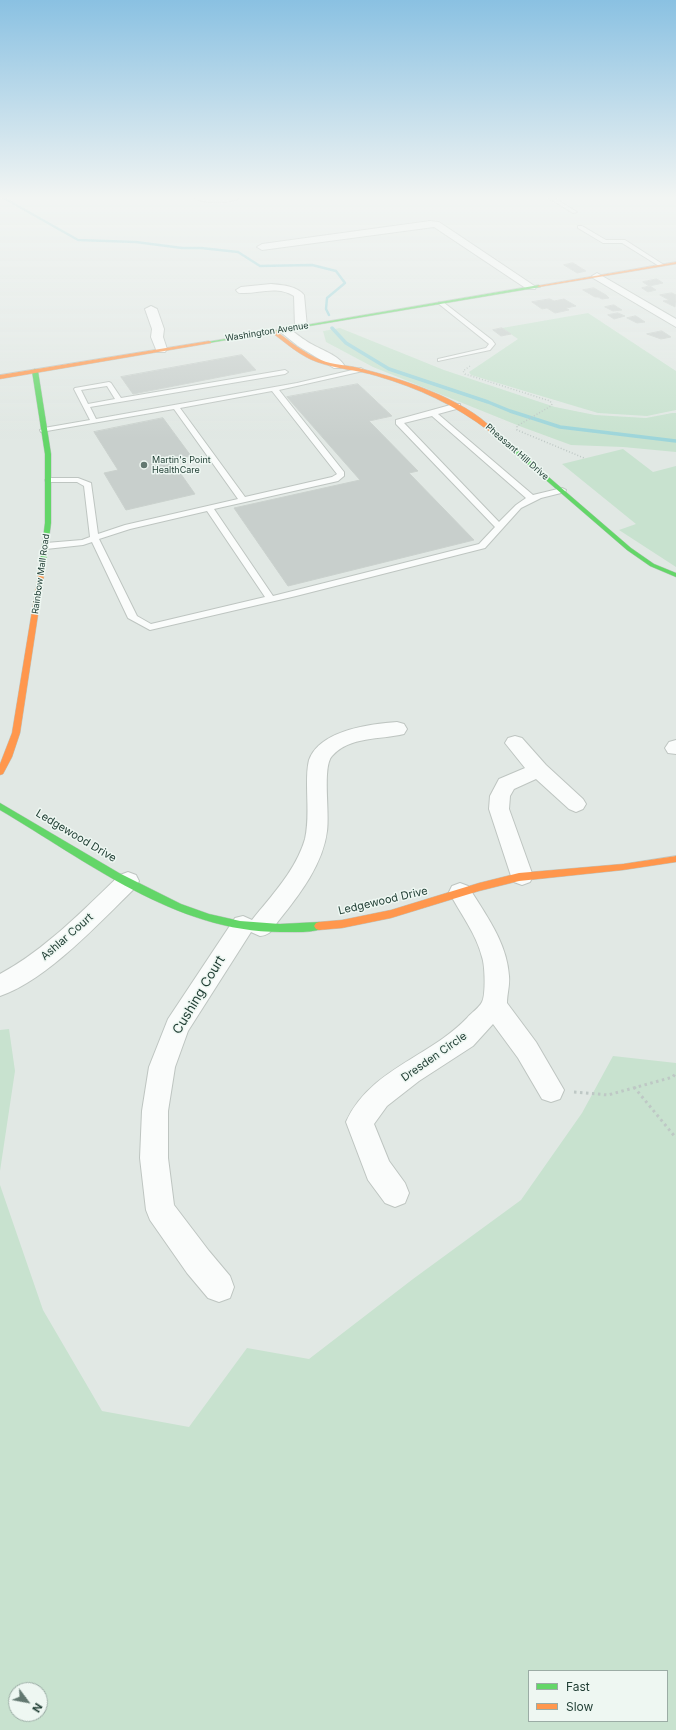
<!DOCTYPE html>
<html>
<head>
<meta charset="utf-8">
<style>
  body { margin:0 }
  #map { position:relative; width:676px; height:1730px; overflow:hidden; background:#e1e8e4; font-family:Inter,sans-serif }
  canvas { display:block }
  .legend { position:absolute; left:528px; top:1670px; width:140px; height:52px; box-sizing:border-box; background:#eef7f2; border:1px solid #9baca5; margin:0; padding:5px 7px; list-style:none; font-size:12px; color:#1e3c32 }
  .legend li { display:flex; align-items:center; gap:8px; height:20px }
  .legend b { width:20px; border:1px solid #9baca5 }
  .north { position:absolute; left:8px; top:1682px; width:40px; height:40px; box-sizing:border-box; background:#eef7f2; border:1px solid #9baca5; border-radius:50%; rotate:122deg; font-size:11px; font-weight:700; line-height:16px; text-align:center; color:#1e3c32 }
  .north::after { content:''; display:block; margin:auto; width:14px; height:18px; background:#627870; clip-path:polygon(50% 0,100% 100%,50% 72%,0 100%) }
</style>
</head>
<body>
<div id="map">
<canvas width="676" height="1730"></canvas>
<ul class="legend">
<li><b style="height:5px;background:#63d668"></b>Fast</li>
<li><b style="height:5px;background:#ff974d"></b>Slow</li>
</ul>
<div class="north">N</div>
</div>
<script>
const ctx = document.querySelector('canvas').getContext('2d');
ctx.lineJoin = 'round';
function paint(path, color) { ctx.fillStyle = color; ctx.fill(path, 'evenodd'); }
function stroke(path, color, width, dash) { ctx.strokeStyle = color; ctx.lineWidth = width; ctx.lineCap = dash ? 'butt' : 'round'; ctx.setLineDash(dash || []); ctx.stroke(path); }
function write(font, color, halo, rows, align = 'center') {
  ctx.font = font + ' Inter,sans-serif'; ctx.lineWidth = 3; ctx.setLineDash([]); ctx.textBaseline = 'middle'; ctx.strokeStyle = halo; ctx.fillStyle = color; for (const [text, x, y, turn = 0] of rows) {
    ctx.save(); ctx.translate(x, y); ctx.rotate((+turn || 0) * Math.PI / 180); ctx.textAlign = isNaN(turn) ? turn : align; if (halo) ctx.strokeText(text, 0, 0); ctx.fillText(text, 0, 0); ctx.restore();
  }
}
paint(new Path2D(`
  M588,313L676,371V410L647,416L598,413L471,375L469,372L518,339L502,328Z
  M340,328L444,370L555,407L595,415L646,418L672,413H676V452L623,447L571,445L522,427L373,367L326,342L323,331Z
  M623,449L653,472L676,466V567L619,530L636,524L562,464Z
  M9,1029L15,1071L0,1171V1030Z
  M613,1056L676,1063V1730H0V1185L43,1310L102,1411L189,1427L247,1348L309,1359L413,1279L521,1200L582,1113ZM529,1671H667V1721H529ZM16,1690H40V1714H16Z`), '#c8e2cf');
stroke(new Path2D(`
  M2,197L78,240L136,242L182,248H201L238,252L260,266L312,265L336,271L345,283L327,298L326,309L329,315`), '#9dd5da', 2.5);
stroke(new Path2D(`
  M332,328L346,343L389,369L488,402L510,411L560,427L676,441`), '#9dd5da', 3.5);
const building = new Path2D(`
  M573,263L586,271L577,273L564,265Z
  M657,279L663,283L649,286L643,282Z
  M650,286L656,290L648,292L642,288Z
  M594,288L606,295L609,298L602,299L598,297H595L583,290Z
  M672,293L676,295L675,307L663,301L669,300L660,295Z
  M550,299L554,301L564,299L576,306L566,308L569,310L555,313L547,308L542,309L532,302Z
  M614,305L622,310L613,311L605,307Z
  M618,313L625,316L614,319L608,315Z
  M636,316L645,322L637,323L627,318Z
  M502,328L511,334L501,336L493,330Z
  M662,331L671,337L661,339L647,334Z
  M242,355L256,370L133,394L121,377Z
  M358,384L392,416L369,421L418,471L409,473L474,540L288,586L234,508L360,480L287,397Z
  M163,418L191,456L171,460L195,494L126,510L104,473L118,470L94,432Z`);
paint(building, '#c8cfcc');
stroke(building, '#cad1cd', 1);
const lane = new Path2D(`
  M547,197H553L577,212L573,213Z
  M578,226H582L606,240H625L664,265L659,266L622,243H603L578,228Z
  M439,302H443L492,340L495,344L490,350L438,361V359L486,348L489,344L439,304Z
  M361,368L364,370L363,371L279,390L344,472V476L338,481L214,509L273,596L479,544L495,527L396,424V420L454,404H460V408L438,414L533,495L562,488L566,490L565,492L541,498L521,508L485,548L296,596L150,630L128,618L92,542L83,545L46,549L42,546L46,543L82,540L90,537L84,486L77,482H46L45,480L49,478H78L91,483L98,534L125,525L238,499L174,409L41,432L40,430L44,428L90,420L74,389L75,388L109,382L111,383L121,398L285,370L288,372L285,374L90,407L96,419L297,383ZM107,386L115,399L88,404L81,390ZM272,391L337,474L332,477L245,497L180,408ZM432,416L526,498L516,505L499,522L404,423ZM207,511L265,597L151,624L137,616L99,539L130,529Z`);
const street = new Path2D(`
  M194,197H240C233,204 201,204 194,197Z
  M430,221L439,222L536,287L535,289H527L434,227L262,250L257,247L262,244Z
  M597,273L676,319V327L593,278L592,276Z
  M271,284C282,285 297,286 304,295L307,327L305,329H297L295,327L294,296C276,285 259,294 241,293C237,293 238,292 236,290L241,287Z
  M151,306L157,309L164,329L163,337L167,349L165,352H157L151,337L152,329L145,309Z
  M284,327C292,329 298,336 305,340C317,349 336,353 344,365L342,368H334L298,346L278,330L280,328Z
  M397,722L404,724L407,729L404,734C380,740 350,736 332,756C322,766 330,814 327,831C323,864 300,894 280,919C276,923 273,930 269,933C266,935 263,936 260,936L251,932L188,1031L175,1067L168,1111V1158L174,1205L209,1251L230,1276L234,1287L230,1298L219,1302L208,1298L187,1273L150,1220L146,1210L140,1158L142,1111L149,1067L168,1019L235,918L243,916L252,920C272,895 296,870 305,839C309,821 307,802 307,784C307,776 307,768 309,760C320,730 370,724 397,722Z
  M515,736L522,738L546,765L583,799L586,804L583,809L576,812L569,809L536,779L514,789L510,796L509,809L533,876L530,882L522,885L514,882L511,876L489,809L490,796L499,779L525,768L505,743L508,738Z
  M676,740V754L668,753L665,748L669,742Z
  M128,872L136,875L139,881L136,887C100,922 47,980 0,996V974C45,950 83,910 120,875Z
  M460,883L468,886C485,914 507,942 509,976C510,985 507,994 507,1003L536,1042L564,1090L560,1099L551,1102L542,1099L518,1058L493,1024L473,1046L419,1081L387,1106L374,1124L389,1161L405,1183L409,1193L405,1203L395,1207L385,1203L368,1180L346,1122C370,1069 430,1057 467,1018C471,1013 479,1008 482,1002C486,995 485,965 482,957C476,933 460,913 449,892L452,886Z`);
const fast = new Path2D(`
  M539,285L541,287L209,343L207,342Z
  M35,369L38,371L51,454V523L46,562L43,564L40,562L45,523V454L32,371Z
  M489,429H493L631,548L654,564L676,573V577L650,566L627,550L489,431Z
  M0,803L119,873L181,904L209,914L240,921L280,924L319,922L322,923L324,926L322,929C310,933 296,932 283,932C177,933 87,861 0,810Z`);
const slow = new Path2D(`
  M676,262V264L539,287L537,286Z
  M271,330H275C289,341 304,353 321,360C333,365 347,365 359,368C402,379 463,398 494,430L489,431C455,405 418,388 377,376C358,370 336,369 317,362C300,356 286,343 271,332Z
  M209,341L211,342V343L0,379V375Z
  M43,560L46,562L20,733L12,757L3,774L0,775V764L12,733L40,562Z
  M676,856V862L623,870L519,881L479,891L391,918L342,928L319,930L316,929L314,926L316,923L319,922L342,920L391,910L479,883L519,873L623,864Z`);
stroke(lane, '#bec5c1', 2);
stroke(street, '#bec5c1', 2);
stroke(fast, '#bdc5c1', 1);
stroke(slow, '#bdc5c1', 1);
stroke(new Path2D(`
  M470,366L463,371L465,374L550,401L552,404L551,406L517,426V430L584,458`), '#bec8c5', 1.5, [1, 2]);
stroke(new Path2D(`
  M634,1087L676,1138
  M574,1092L608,1095L673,1077L676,1072`), '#bec8c5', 3, [2.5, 3.5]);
paint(lane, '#fafcfb');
paint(street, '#fafcfb');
paint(fast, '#63d668');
paint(slow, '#ff974d');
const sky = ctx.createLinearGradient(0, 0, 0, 439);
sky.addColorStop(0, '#8ac1e2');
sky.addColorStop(0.45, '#f2f5f3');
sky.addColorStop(1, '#f2f5f300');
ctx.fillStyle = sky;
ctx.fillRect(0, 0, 676, 439);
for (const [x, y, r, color] of [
  [144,465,4,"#627870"]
]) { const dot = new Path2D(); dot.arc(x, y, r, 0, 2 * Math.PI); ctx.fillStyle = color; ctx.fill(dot); stroke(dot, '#eef7f2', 1.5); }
write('9px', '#1e3c32', '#eef7f2', [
  ["Washington Avenue",267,332,-9],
  ["Pheasant Hill Drive",517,452,41],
  ["Rainbow Mall Road",41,574,-82]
]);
write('9px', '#1e3c32', '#eef7f2', [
  ["Martin's Point",152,460],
  ["HealthCare",152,470]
], 'left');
write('11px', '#1e3c32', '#eef7f2', [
  ["Ledgewood Drive",76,836,31],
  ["Ledgewood Drive",383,901,-13],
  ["Ashlar Court",67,937,-41],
  ["Dresden Circle",434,1057,-35]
]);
write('13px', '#1e3c32', '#eef7f2', [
  ["Cushing Court",199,995,-59]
]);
</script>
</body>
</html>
